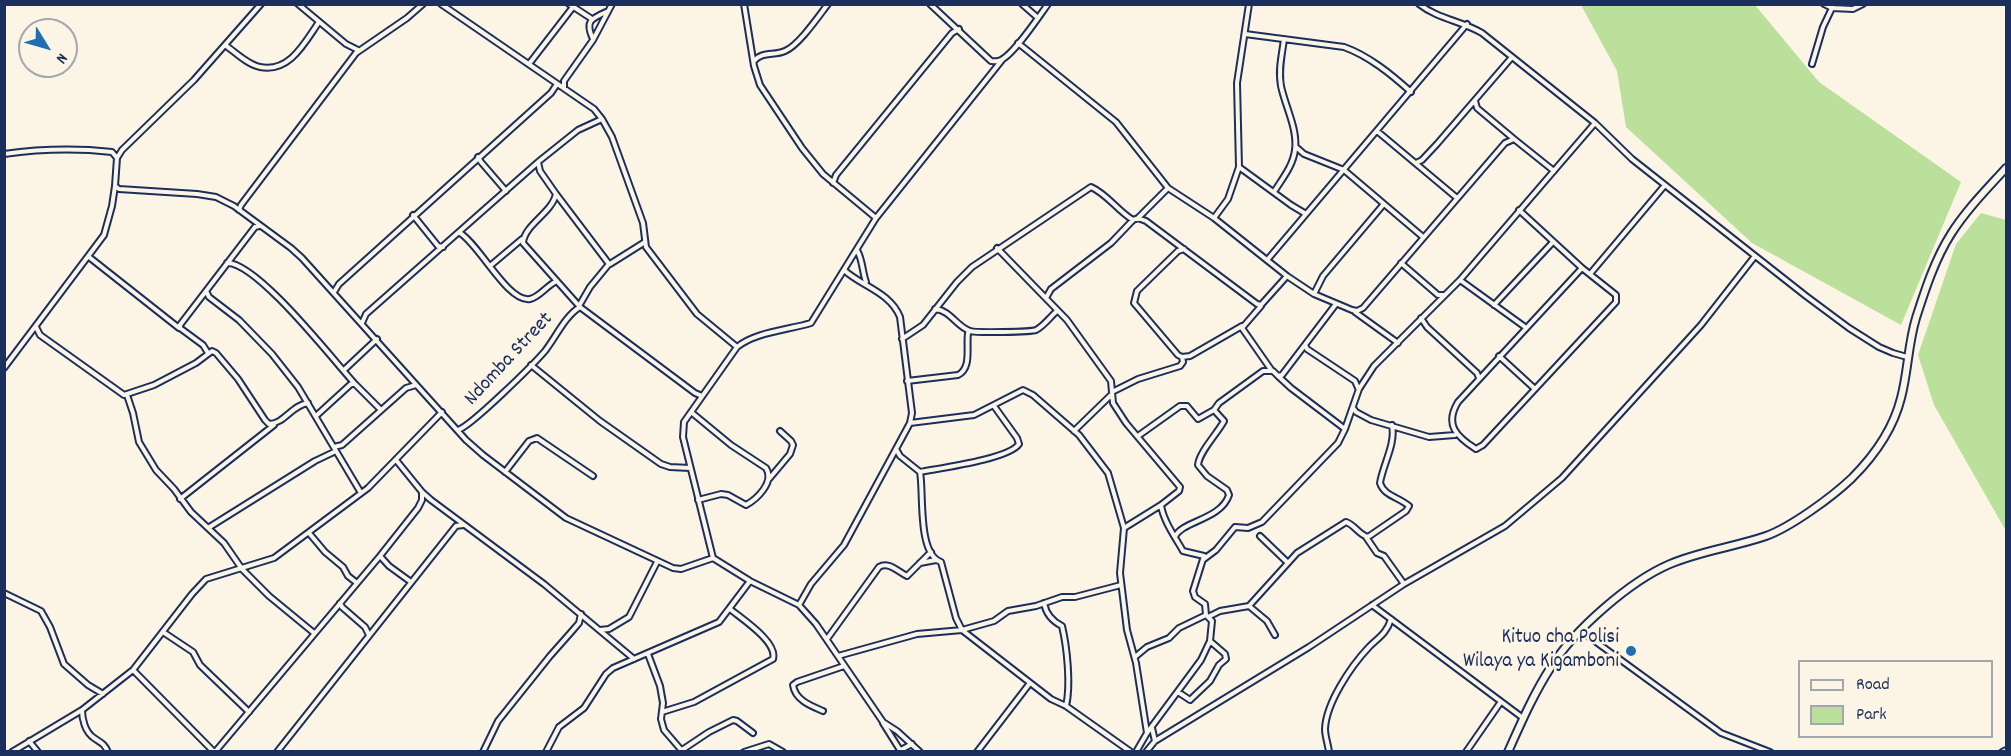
<!DOCTYPE html>
<html>
<head>
<meta charset="utf-8">
<style>
  body { margin:0 }
  #map { position:relative; width:2011px; height:756px; overflow:hidden; background:#fcf5e5; font-family:Dekko,sans-serif }
  canvas { display:block }
  .frame { position:absolute; inset:0; border:6px solid #1b2f5e; pointer-events:none }
  .legend { position:absolute; left:1798px; top:660px; width:195px; height:78px; box-sizing:border-box; background:#fcf5e5; border:2px solid #a2a6af; margin:0; padding:8px 10px; list-style:none; font-size:18px; color:#1b2f5e }
  .legend li { display:flex; align-items:center; gap:12px; height:30px }
  .legend b { width:30px; border:2px solid #a2a6af }
  .north { position:absolute; left:18px; top:18px; width:60px; height:60px; box-sizing:border-box; background:#fcf5e5; border:2px solid #a2a6af; border-radius:50%; rotate:127deg; font-size:16px; font-weight:700; line-height:24px; text-align:center; color:#1b2f5e }
  .north::after { content:''; display:block; margin:auto; width:21px; height:27px; background:#1f6fb2; clip-path:polygon(50% 0,100% 100%,50% 72%,0 100%) }
</style>
</head>
<body>
<div id="map">
<canvas width="2011" height="756"></canvas>
<div class="frame"></div>
<ul class="legend">
<li><b style="height:8px;background:#fcf5e5"></b>Road</li>
<li><b style="height:16px;background:#bae09c"></b>Park</li>
</ul>
<div class="north">N</div>
</div>
<script>
const ctx = document.querySelector('canvas').getContext('2d');
ctx.lineJoin = 'round';
function paint(path, color) { ctx.fillStyle = color; ctx.fill(path, 'evenodd'); }
function stroke(path, color, width, dash) { ctx.strokeStyle = color; ctx.lineWidth = width; ctx.lineCap = dash ? 'butt' : 'round'; ctx.setLineDash(dash || []); ctx.stroke(path); }
function write(font, color, halo, rows, align = 'center') {
  ctx.font = font + ' Dekko,sans-serif'; ctx.lineWidth = 5; ctx.setLineDash([]); ctx.textBaseline = 'middle'; ctx.strokeStyle = halo; ctx.fillStyle = color; for (const [text, x, y, turn = 0] of rows) {
    ctx.save(); ctx.translate(x, y); ctx.rotate((+turn || 0) * Math.PI / 180); ctx.textAlign = isNaN(turn) ? turn : align; if (halo) ctx.strokeText(text, 0, 0); ctx.fillText(text, 0, 0); ctx.restore();
  }
}
paint(new Path2D(`
  M1581,5H1755L1819,82L1961,182L1901,325L1752,243L1626,127L1617,71Z
  M1981,213L2006,220V531L1934,405L1918,355L1956,244Z`), '#bae09c');
const street = new Path2D(`
  M298,4L346,44L358,50
  M441,4L594,109L602,119L612,137L643,223L646,247L697,314L737,347
  M569,4L592,19
  M744,4L754,66L760,85L802,148L823,174L876,218
  M930,4L991,61C995,61 997,62 1001,60C1014,54 1038,18 1048,4
  M1022,4L1038,18
  M1419,4C1438,19 1462,21 1482,33L1595,123L1632,159L1806,296L1849,328L1879,347L1893,353L1907,357
  M1824,4L1832,8L1833,4
  M1245,34L1344,47C1369,56 1391,74 1411,92
  M593,39C585,22 590,19 606,12
  M1018,43L1116,122L1168,188L1214,218L1287,276L1314,294L1352,310L1357,311L1363,308L1505,143L1514,139L1554,171
  M225,45C235,52 248,65 260,67C290,73 305,42 319,22
  M754,61C762,51 774,56 785,51C799,45 818,17 828,4
  M529,64L573,7
  M1812,64L1823,27L1832,8L1853,9L1863,4
  M564,88V81L593,40L612,4
  M1475,101L1477,108L1514,139
  M602,119L578,130L538,162L540,171L556,194C552,213 524,225 523,243L580,307L695,393L702,396
  M1377,131L1457,198
  M1296,147L1304,154L1344,170L1423,237
  M4,154C40,149 75,148 112,152L117,158L115,186L119,189L197,194L216,197L234,206L291,248L302,258L466,440L483,455L566,518L673,568L681,569L713,558L750,581L799,605L816,624L883,722L897,731L920,752
  M478,157L481,162L506,191
  M117,158L122,150L194,80L261,4
  M1416,163L1422,160L1437,144L1512,57
  M1239,167L1291,205L1306,214
  M833,183L836,175L952,33L959,29
  M1274,192C1282,179 1293,166 1295,150C1298,129 1285,106 1281,86C1278,70 1282,55 1284,39
  M556,194L609,264L590,287L579,306
  M239,210L241,205L356,53L407,18L423,4
  M1519,210L1582,268L1616,295V302L1483,445L1476,449C1457,437 1444,425 1458,402L1582,268
  M413,215L438,246L443,247
  M1138,218L1168,188
  M1214,218L1228,199L1239,167L1237,83L1249,4
  M460,233C479,244 508,303 530,299C540,297 547,285 557,281
  M997,248L1067,320L1111,381L1113,403L1126,423L1180,487L1179,491L1161,505C1163,520 1175,537 1183,551L1204,556L1193,591L1195,597L1205,604L1206,615L1212,621L1210,641L1201,660L1147,733L1136,752
  M1184,249L1178,251L1137,291L1134,303L1178,355L1182,357L1190,356L1242,326
  M857,250C863,261 862,271 866,282
  M89,257L179,328
  M1268,259L1467,24
  M227,263C257,262 333,360 355,384
  M1401,263L1438,295H1443
  M610,264L645,242
  M490,266L522,239
  M1590,274L1665,185
  M1460,280L1525,327
  M206,291L209,297L239,320L272,354L298,387L361,493
  M334,292L339,284L551,93L557,84
  M1314,294L1323,276L1383,205
  M1046,298L1051,289L1111,243L1133,220
  M1494,305L1553,242
  M1261,306L1242,328L1272,371
  M935,309C950,310 957,327 970,331C976,333 1031,332 1036,330C1044,326 1050,317 1057,311
  M1355,312L1398,343
  M1421,318L1427,327L1477,373L1479,378
  M362,323L366,314L537,163
  M36,327L40,335L124,395L154,385L196,363L212,351L216,353L238,379L265,420L269,424C284,424 292,405 308,403
  M902,339L923,325L957,282L972,267L1091,187C1107,194 1118,211 1133,220L1138,218L1146,221L1257,304L1261,305L1287,276
  M1305,345L1307,349L1355,381L1358,388
  M208,353L203,345L180,328V325L255,227L259,226
  M1499,356L1535,389
  M531,365L600,421L661,464L670,467L690,468
  M4,368L104,235L112,206L115,186
  M344,370L377,339
  M1278,376L1291,388L1345,429
  M907,381L958,375C972,368 966,347 968,333L970,331
  M1112,392L1138,379L1180,366L1183,362L1182,357
  M127,395L133,413L139,442L156,470L174,489L191,512L224,543L242,569L269,596L314,633
  M1353,408L1356,412L1371,420L1429,437L1455,435
  M691,412L731,445L766,468C775,482 757,499 746,505L728,495L721,494L698,500
  M316,416L351,384H355L380,409
  M910,423L974,415L1023,390L1033,395L1079,435L1108,473L1124,528L1120,573L1127,630L1136,663L1147,733
  M458,430C471,426 533,365 545,351C556,337 565,316 580,307
  M1074,431L1111,395
  M1138,436L1180,406H1187L1198,419L1214,410
  M334,447L342,445L406,388L416,385
  M896,449L900,456L920,472C924,492 917,554 941,562L956,618L962,630L1051,699L1066,706L1131,752
  M396,460L422,492L431,500L544,584L634,659
  M505,472L529,441L537,438L593,476
  M920,472C940,468 1009,459 1019,444L1017,438L994,406
  M769,479L790,454L793,445L791,441L780,431
  M180,499L274,425
  M208,528L315,461L336,451
  M1124,528L1161,505
  M309,533L325,552L343,567L348,576L357,583
  M1260,536L1287,562
  M1175,537C1181,521 1221,520 1229,495L1227,490L1207,476L1198,465C1199,452 1217,434 1224,421L1214,410L1219,403L1263,371H1273L1278,376L1282,375L1336,304
  M1366,537L1377,553L1384,556L1404,584
  M380,556L389,566L411,582
  M713,558L683,437L684,422L737,347C755,332 788,330 811,323L876,218L1002,60
  M1204,559L1216,550L1235,527L1248,528L1262,522L1338,443L1345,429L1359,389L1374,366L1460,280L1595,123
  M920,563L936,560
  M4,593L41,611L50,627L64,664L88,685L103,694
  M340,603L342,607L365,627L369,635
  M1044,603C1046,614 1052,621 1062,626C1067,647 1071,685 1066,706
  M799,605L811,584L844,545L910,423L912,413L900,317C890,292 861,286 844,270
  M1372,605L1523,718
  M1249,606L1267,621L1275,635
  M1210,616L1220,611L1249,606L1297,553L1346,522C1355,525 1359,535 1368,537L1406,511L1409,506C1399,497 1384,496 1380,483C1383,464 1396,444 1392,425
  M600,630L609,629L629,617L657,562
  M1581,631L1721,733L1770,752
  M163,632L193,652L200,665L249,712
  M827,639L879,567C889,561 898,572 907,576L931,552
  M648,654L660,686L663,703L661,719L664,730L683,752
  M838,656L917,634L962,630L994,621L1008,611L1036,606L1062,597H1075L1121,585
  M1135,657L1147,647L1169,638L1179,628L1206,615
  M133,670L214,752
  M1178,692L1190,700L1210,681L1219,665L1226,659L1225,654L1210,641
  M82,710C82,719 85,732 94,738C101,743 104,743 108,752
  M823,711C811,706 795,700 793,685L797,682L844,666
  M662,712L694,702L773,659C778,642 742,619 730,609
  M883,723L900,750
  M1152,728L1155,741
  M29,741L38,752
  M682,750L709,732L733,720L737,721L753,733
  M899,751L912,744
  M12,752L82,710L133,670L192,594L206,579L274,558L368,488L442,412
  M215,752L380,556L418,508L422,500V492
  M277,752L456,526L463,525
  M483,752L498,721L550,656L573,630L579,623L581,614
  M546,752L559,727L584,708L606,674L613,668L719,622L750,581
  M744,752L769,744L783,752
  M977,752L1030,683
  M1146,752L1155,741L1309,647L1404,584L1505,526L1562,478L1701,325L1755,256
  M1329,752C1328,744 1325,736 1325,729C1326,703 1351,666 1369,647C1378,638 1387,633 1391,619
  M1466,752L1500,703
  M2002,752L2006,750`);
const secondary = new Path2D(`
  M1508,752C1521,723 1534,693 1551,667C1574,630 1630,581 1670,564C1700,551 1734,547 1766,536C1791,527 1832,497 1852,478C1875,455 1893,430 1901,398C1908,372 1908,344 1916,318C1925,290 1935,259 1951,234C1966,210 1987,189 2006,168`);
stroke(street, '#1b2f5e', 8);
stroke(secondary, '#1b2f5e', 10);
stroke(street, '#fcf5e5', 4);
stroke(secondary, '#fcf5e5', 6);
for (const [x, y, r, color] of [
  [1631,651,6,"#1f6fb2"]
]) { const dot = new Path2D(); dot.arc(x, y, r, 0, 2 * Math.PI); ctx.fillStyle = color; ctx.fill(dot); stroke(dot, '#fcf5e5', 2); }
write('21px', '#1b2f5e', '#fcf5e5', [
  ["Ndomba Street",510,360,-47]
]);
write('21px', '#1b2f5e', '#fcf5e5', [
  ["Kituo cha Polisi",1619,639],
  ["Wilaya ya Kigamboni",1619,663]
], 'right');
</script>
</body>
</html>
